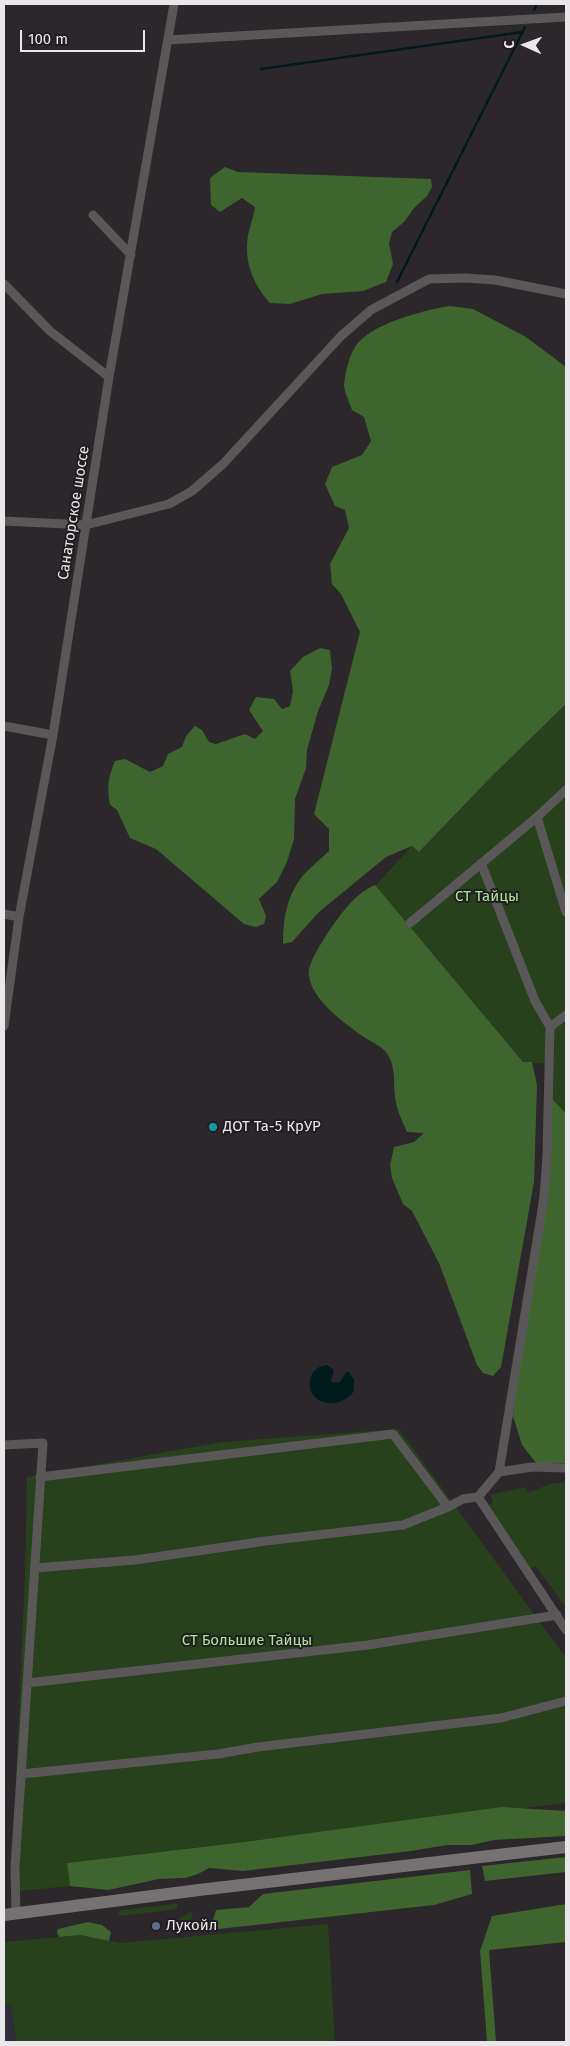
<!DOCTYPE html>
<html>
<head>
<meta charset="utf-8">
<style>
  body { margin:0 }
  #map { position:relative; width:570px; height:2046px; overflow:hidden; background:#2b272a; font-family:"Fira Sans",sans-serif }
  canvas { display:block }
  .frame { position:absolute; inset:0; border:5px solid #e9e7e9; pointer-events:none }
  .north { position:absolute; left:500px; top:20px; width:50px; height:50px; -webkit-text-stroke:4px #211d21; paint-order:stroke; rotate:272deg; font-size:14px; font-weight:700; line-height:20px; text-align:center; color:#e9e7e9 }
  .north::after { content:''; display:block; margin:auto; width:18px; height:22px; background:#e9e7e9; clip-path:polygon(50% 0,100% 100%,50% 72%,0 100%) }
  .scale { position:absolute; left:20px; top:30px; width:125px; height:22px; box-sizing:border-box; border:2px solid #e9e7e9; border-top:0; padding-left:6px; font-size:15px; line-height:18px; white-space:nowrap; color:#e9e7e9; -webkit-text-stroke:4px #211d21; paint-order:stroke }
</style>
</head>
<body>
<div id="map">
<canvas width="570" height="2046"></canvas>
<div class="frame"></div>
<div class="north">С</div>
<div class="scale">100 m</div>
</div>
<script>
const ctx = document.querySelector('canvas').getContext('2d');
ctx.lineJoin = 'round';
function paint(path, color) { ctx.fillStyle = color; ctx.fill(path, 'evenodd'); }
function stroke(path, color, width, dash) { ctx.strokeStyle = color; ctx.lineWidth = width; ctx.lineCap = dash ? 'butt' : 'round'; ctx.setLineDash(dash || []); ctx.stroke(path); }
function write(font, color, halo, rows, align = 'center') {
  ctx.font = font + ' "Fira Sans",sans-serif'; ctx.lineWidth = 4; ctx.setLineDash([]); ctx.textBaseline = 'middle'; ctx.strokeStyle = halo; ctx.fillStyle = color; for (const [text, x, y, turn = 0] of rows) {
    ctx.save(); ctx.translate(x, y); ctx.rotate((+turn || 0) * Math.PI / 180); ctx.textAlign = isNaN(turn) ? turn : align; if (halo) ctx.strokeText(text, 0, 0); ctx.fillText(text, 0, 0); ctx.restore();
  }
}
paint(new Path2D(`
  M4,2005H11L16,2042H4Z`), '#302d3d');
paint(new Path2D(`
  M566,704V1113L551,1098L550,1064L523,1062L375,886L412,846L419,852L492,776Z
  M399,1429L566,1658V1803L67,1863L70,1886L11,1892L25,1574L27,1477L222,1442Z
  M566,1482V1608L536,1566L530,1569L486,1507L493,1502L490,1495L526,1487L528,1493L550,1484Z
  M175,1904H177L178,1908L172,1910L119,1916L118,1913L120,1910Z
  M190,1912L193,1913C192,1919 189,1924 182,1925L179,1923L180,1918Z
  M328,1924L335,2042H16L11,2005H4V1942L80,1935L120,1943Z`), '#26411b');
paint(new Path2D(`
  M225,167L238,172L431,179L432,187L427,196L414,208L404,222L392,232L389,243L393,264L386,282L363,291L322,294L290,304L270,303C256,288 246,267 247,246C247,233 253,220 255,207L242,198L220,212L211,205L210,178Z
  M450,306L473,309L526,337L566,367V704L492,776L419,852L412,846L386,857L319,912L292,942L283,944C283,921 286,898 301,878C309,868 320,860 329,851V829L314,814L360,632L341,594L332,584L330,564L349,528L345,510L335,506L325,484L332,467L362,455L371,441L364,417L352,410C350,403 344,392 344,385C345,374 349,356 355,347C369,324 424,310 450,306Z
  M320,648L330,650L332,669L329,685L318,711L307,750L306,768L295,799L294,839L287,862L277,882L259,899L266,916L264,924L256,927L244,924L156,849L130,838L117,810L110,805C107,788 108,777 115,761L125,759L150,772L163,766L168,754L182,747L186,736L195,726L202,730L209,742L216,744L245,734L255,739L263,731L249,710L256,697L274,699L282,709L290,706L293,691L290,671L303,657Z
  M375,885L523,1062H532L537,1085L534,1182L501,1367L493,1376L483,1373L477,1365L439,1263L412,1211L403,1204L392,1178L390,1165L394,1147L414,1142L424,1133L407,1132C402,1120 396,1109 395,1096C393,1081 396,1068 388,1055C384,1047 371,1042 364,1037C345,1024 312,1000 309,976C307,964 321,944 327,934C339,916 355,893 375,885Z
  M551,1098L566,1113V1463H536L522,1445L513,1416Z
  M502,1807L566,1811V1836L494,1840L472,1845H447L411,1851L243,1871L209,1868L198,1874L185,1878L159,1879L108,1890L70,1886L67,1863L244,1842Z
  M566,1857V1872L485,1881L482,1866Z
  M470,1870L472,1894L434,1905L210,1930L216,1910L249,1907L263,1894Z
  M566,1904V1942L489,1950L496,2042H487L480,1951L492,1916Z
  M88,1922L102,1925L111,1932L109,1941L80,1935L59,1937L57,1932L58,1929Z`), '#3e652e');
paint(new Path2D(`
  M327,1365L334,1370L331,1380L333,1383L340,1382L346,1372H349L354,1380V1391C349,1398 342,1402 334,1403C304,1406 302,1367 327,1365Z`), '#001b1d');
stroke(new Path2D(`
  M534,10L537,4
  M261,69L523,32
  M397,282L525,27`), '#001b1d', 2.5);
stroke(new Path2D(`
  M168,40L566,17
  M93,215L131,255
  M4,284L50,331L109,377
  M4,521L86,525L169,504L192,491L223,464L341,336L371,310L429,279L466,278L495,280L566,294
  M4,726L53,735
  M537,817L566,912
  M481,863L535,1001L550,1027L547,1155L544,1198L499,1472
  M4,914L19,917
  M410,923L537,817L566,790
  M4,1026L19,917L53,735L109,377L174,4
  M550,1027L566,1015
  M4,1445L43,1443L15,1867L16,1914
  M40,1477L393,1434L448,1507L463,1499L478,1497L499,1472L532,1467L566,1468
  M478,1497L566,1630
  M35,1568L135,1560L266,1541L403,1525L448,1507
  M27,1683L368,1645L557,1615
  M21,1774L218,1754L258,1747L501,1718L566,1701`), '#5a5758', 9);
stroke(new Path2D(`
  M4,1915L199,1890L566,1847`), '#767172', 12);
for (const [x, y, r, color] of [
  [213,1127,5,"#0f9aa8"],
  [156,1926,5,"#5c6f8a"]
]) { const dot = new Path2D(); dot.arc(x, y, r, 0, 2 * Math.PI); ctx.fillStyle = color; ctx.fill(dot); stroke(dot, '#211d21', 2); }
write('15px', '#e9e7e9', '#211d21', [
  ["Санаторское шоссе",74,513,-81]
]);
write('15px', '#a9e593', '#211d21', [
  ["СТ Тайцы",487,897],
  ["СТ Большие Тайцы",247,1641]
]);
write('15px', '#e9e7e9', '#211d21', [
  ["ДОТ Та-5 КрУР",223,1127],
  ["Лукойл",166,1926]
], 'left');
</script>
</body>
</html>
